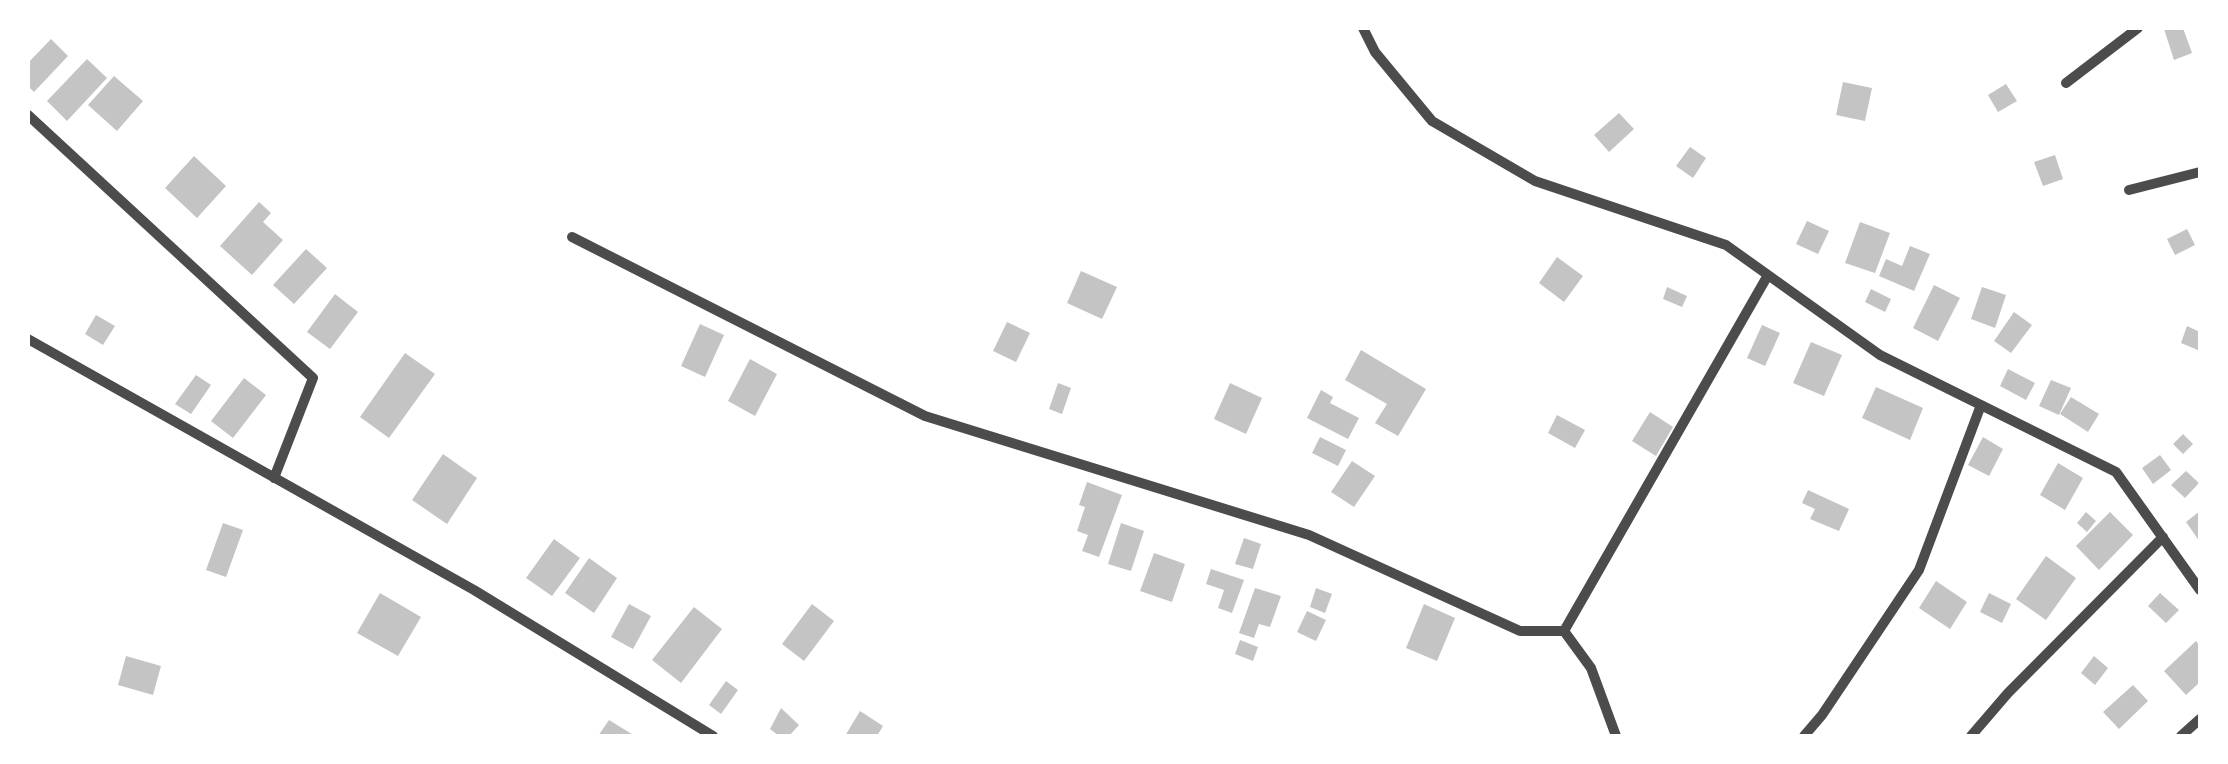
<!DOCTYPE html>
<html>
<head>
<meta charset="utf-8">
<style>
  body { margin:0 }
  #map { position:relative; width:2228px; height:764px; overflow:hidden; background:#fff; font-family:"Nunito Sans",sans-serif }
  canvas { display:block }
  .frame { position:absolute; inset:0; border:30px solid #fff; pointer-events:none }
</style>
</head>
<body>
<div id="map">
<canvas width="2228" height="764"></canvas>
<div class="frame"></div>
</div>
<script>
const ctx = document.querySelector('canvas').getContext('2d');
ctx.lineJoin = 'round';
function paint(path, color) { ctx.fillStyle = color; ctx.fill(path, 'evenodd'); }
function stroke(path, color, width, dash) { ctx.strokeStyle = color; ctx.lineWidth = width; ctx.lineCap = dash ? 'butt' : 'round'; ctx.setLineDash(dash || []); ctx.stroke(path); }
paint(new Path2D(`
  M2170,28H2183L2192,53L2174,60L2164,29Z
  M51,39L68,56L34,92L28,86V63Z
  M87,59L107,78L67,121L47,101Z
  M114,76L143,101L117,131L88,105Z
  M1843,82L1872,88L1865,121L1836,115Z
  M2006,84L2017,101L1998,112L1988,95Z
  M1619,113L1634,129L1609,152L1594,135Z
  M1690,147L1706,158L1693,178L1676,166Z
  M2055,155L2063,179L2043,186L2034,162Z
  M194,156L226,186L197,218L165,188Z
  M259,202L271,213L263,222L283,240L252,275L220,246Z
  M1807,221L1829,231L1818,254L1796,244Z
  M1860,222L1890,233L1875,273L1845,263Z
  M2187,229L2195,245L2175,255L2167,239Z
  M1910,246L1930,254L1914,291L1879,276L1886,259L1902,266Z
  M306,249L327,268L294,304L273,285Z
  M1557,257L1583,276L1564,302L1539,283Z
  M1081,271L1117,287L1102,319L1067,303Z
  M1934,285L1960,298L1938,341L1913,328Z
  M1667,287L1687,296L1682,307L1663,299Z
  M1982,287L2006,295L1995,328L1971,319Z
  M1871,289L1891,299L1885,312L1865,302Z
  M335,294L358,312L330,349L307,332Z
  M2014,312L2032,325L2011,353L1994,341Z
  M96,315L115,326L103,345L85,334Z
  M1007,322L1030,333L1016,362L993,351Z
  M700,324L724,335L705,377L681,366Z
  M1762,325L1780,333L1765,366L1747,358Z
  M2187,326L2200,332V351L2181,343Z
  M1811,342L1842,355L1824,396L1793,383Z
  M1361,350L1426,389L1398,436L1375,423L1387,404L1345,380Z
  M405,353L435,374L389,438L360,417Z
  M750,359L777,374L755,416L728,401Z
  M2008,369L2035,383L2026,400L2000,386Z
  M196,375L211,385L191,414L175,404Z
  M244,378L266,395L233,438L211,421Z
  M2051,380L2071,388L2059,415L2039,406Z
  M1058,383L1071,388L1062,414L1049,409Z
  M1230,383L1262,398L1246,434L1214,419Z
  M1876,387L1923,408L1910,440L1862,418Z
  M1321,390L1333,397L1330,403L1359,418L1348,439L1307,418Z
  M2071,397L2099,414L2088,432L2060,414Z
  M1650,412L1673,427L1656,456L1632,441Z
  M1557,415L1585,430L1575,448L1548,433Z
  M2183,434L2193,444L2183,454L2173,444Z
  M1320,437L1346,450L1338,466L1312,453Z
  M1983,437L2003,449L1989,476L1968,465Z
  M443,454L477,478L447,524L412,500Z
  M2160,455L2171,470L2153,484L2142,468Z
  M1352,461L1375,476L1354,507L1331,492Z
  M2058,463L2083,478L2065,510L2040,495Z
  M2186,471L2199,483L2185,498L2171,485Z
  M1087,482L1122,495L1099,557L1082,551L1088,535L1077,531L1085,507L1079,505Z
  M1808,490L1849,509L1839,531L1810,519L1815,509L1802,503Z
  M2200,511V542L2186,522Z
  M2086,512L2096,521L2087,532L2077,523Z
  M2110,512L2133,535L2099,570L2076,546Z
  M223,523L243,530L226,577L206,570Z
  M1121,523L1144,531L1131,571L1108,564Z
  M1244,538L1261,544L1253,569L1235,564Z
  M554,539L580,558L552,596L526,578Z
  M1154,553L1185,564L1172,602L1140,591Z
  M2046,556L2076,578L2046,620L2016,599Z
  M589,558L617,578L594,613L565,593Z
  M1211,569L1244,580L1232,613L1218,608L1224,590L1206,584Z
  M1936,581L1967,602L1950,629L1919,608Z
  M1255,588L1281,596L1270,627L1259,624L1254,638L1239,633Z
  M1316,588L1332,594L1325,613L1310,607Z
  M380,593L421,617L398,656L357,633Z
  M1989,593L2011,604L2002,623L1980,612Z
  M2160,593L2179,610L2166,623L2148,606Z
  M629,604L651,616L633,649L611,637Z
  M812,604L834,621L804,661L782,644Z
  M1424,604L1455,618L1437,661L1406,648Z
  M694,607L722,629L681,683L652,660Z
  M1307,611L1326,620L1316,641L1297,632Z
  M1240,640L1258,647L1253,661L1235,654Z
  M2196,641L2200,646V682L2186,695L2164,671Z
  M126,656L161,666L153,695L118,685Z
  M2094,656L2108,668L2095,685L2081,673Z
  M726,681L738,690L721,714L709,705Z
  M2133,685L2148,701L2119,729L2103,712Z
  M781,708L799,725L789,736H779L770,729Z
  M860,711L883,726L877,736H845Z
  M609,720L635,736H598Z`), '#c4c4c4');
stroke(new Path2D(`
  M1363,28L1375,52L1432,121L1535,181L1726,245L1880,355L2116,472L2200,590
  M2066,83L2138,28
  M28,115L313,378L274,478
  M2129,190L2200,172
  M572,237L925,416L1309,535L1520,631H1564L1591,668L1616,736
  M28,339L474,590L713,736
  M1564,631L1768,275
  M1804,736L1822,715L1919,570L1981,405
  M1971,736L2008,693L2163,537
  M2181,736L2200,719`), '#4c4c4c', 10);
</script>
</body>
</html>
